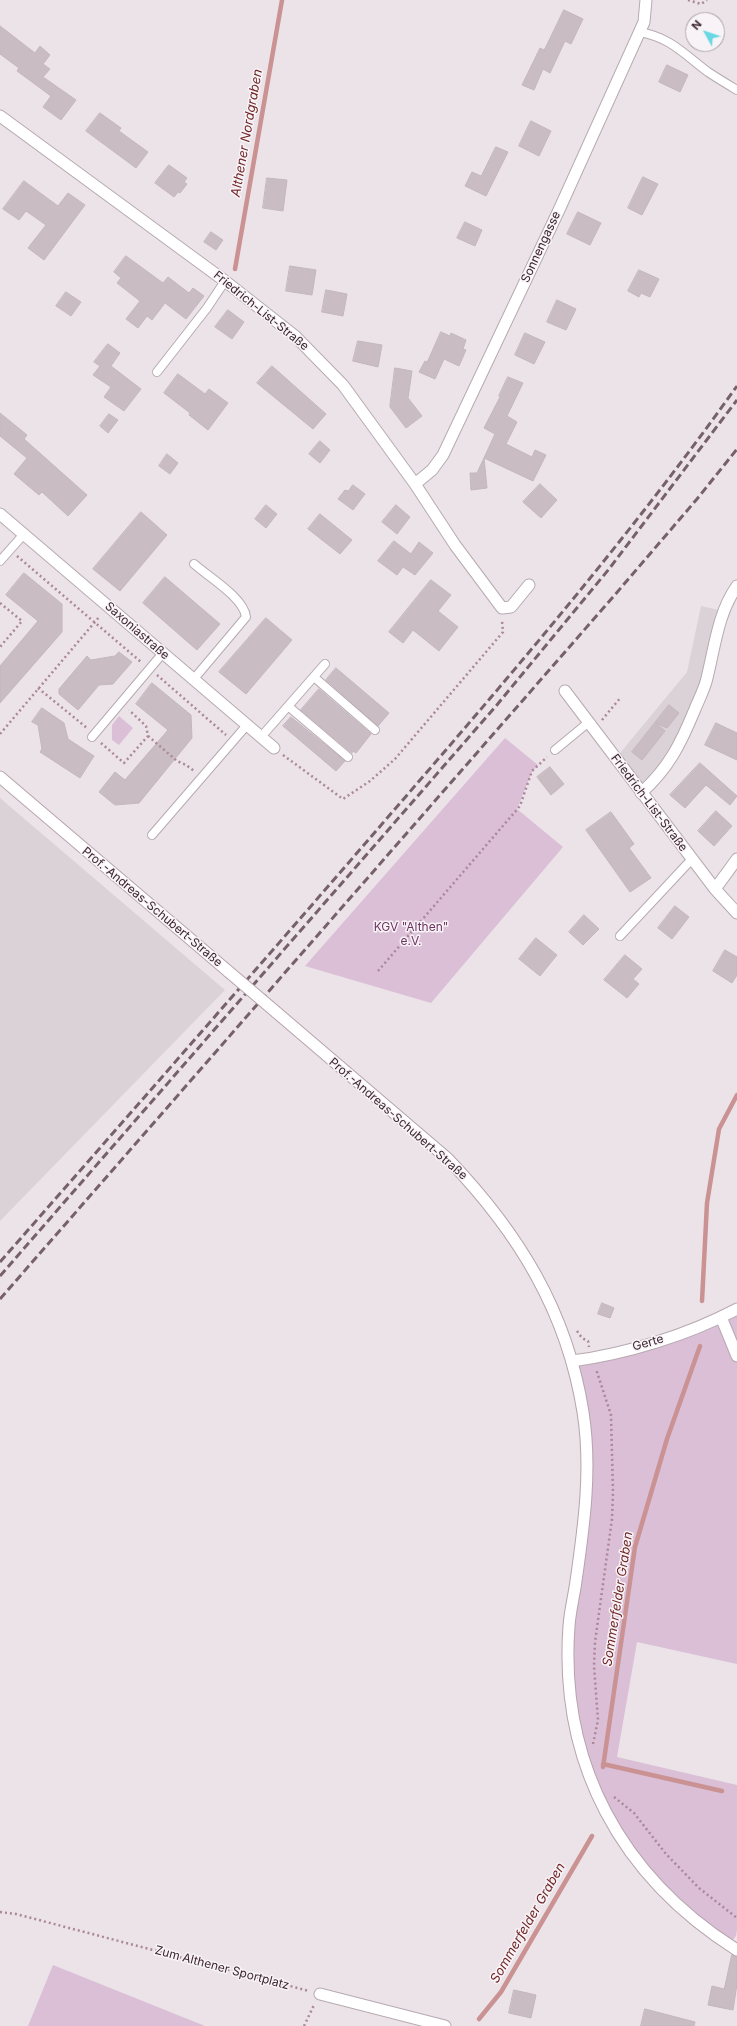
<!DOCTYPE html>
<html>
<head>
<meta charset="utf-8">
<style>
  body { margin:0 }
  #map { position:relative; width:737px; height:2026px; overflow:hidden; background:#ebe3e8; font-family:Inter,sans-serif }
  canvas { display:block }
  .north { position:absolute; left:685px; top:12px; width:40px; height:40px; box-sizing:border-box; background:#f8f3f7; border:1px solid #aca1a7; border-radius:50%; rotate:310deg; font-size:11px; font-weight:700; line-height:16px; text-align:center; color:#3b252e }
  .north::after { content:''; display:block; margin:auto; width:14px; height:18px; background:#6ad8e2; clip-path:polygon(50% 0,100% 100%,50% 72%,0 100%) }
</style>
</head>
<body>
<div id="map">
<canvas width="737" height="2026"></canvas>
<div class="north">N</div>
</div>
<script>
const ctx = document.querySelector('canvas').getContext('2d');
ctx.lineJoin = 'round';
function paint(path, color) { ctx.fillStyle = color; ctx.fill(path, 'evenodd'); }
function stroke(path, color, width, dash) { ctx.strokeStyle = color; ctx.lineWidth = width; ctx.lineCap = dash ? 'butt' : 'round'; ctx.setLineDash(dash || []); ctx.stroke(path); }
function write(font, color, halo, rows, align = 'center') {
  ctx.font = font + ' Inter,sans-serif'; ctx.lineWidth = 3; ctx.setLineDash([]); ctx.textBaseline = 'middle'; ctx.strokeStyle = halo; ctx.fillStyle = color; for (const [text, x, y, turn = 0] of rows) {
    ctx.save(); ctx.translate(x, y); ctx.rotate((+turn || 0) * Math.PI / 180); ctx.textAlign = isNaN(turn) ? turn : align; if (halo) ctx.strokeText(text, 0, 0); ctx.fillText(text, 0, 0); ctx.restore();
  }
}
paint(new Path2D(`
  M701,606L723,611L690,721L641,793L616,758L687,672Z
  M0,798L225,990L0,1221Z`), '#dbd2d7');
paint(new Path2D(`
  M119,716L133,728L119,745L112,740V725Z
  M505,738L538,765L532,772L517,809L563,847L431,1003L305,966Z
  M737,1309V1664L637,1642L617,1757L737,1785V1929L736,1936L729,1944L629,1851L581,1753L567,1665L586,1463L572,1361L593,1358Z
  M53,1965L205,2026H28Z`), '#dabfd7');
stroke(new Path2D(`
  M235,269L282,0
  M702,1301L707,1203L719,1129L737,1095
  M603,1764L722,1791
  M603,1767L635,1547L667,1439L700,1346
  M479,2019L501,1992L592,1836`), '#ca9292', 4.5);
const building = new Path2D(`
  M564,10L583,19L571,44L565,41L550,73L543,69L534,90L522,85L540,48L544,50Z
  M0,26L35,53L40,46L50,55L43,64L50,69L43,77L76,100L61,120L43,107L51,96L17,71L19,68L0,54Z
  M667,65L688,75L680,92L659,82Z
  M100,113L121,128L119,131L148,152L136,168L86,131Z
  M531,121L551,131L539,156L519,146Z
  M496,147L508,152L486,196L465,186L472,172L481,176Z
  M169,165L187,178L184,182L187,184L180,193L178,192L174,197L155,183Z
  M643,177L658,184L642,215L628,208Z
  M267,178L287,180L283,211L263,208Z
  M24,181L58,206L68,193L85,205L44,260L28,248L46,225L26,211L19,220L3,209Z
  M578,212L601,223L590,245L567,234Z
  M465,222L482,230L475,246L457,238Z
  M211,232L223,240L216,250L204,242Z
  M126,256L163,283L168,277L189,293L193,288L204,296L186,319L165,303L152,320L147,316L138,328L126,319L140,301L117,283L121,278L114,272Z
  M290,266L316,270L312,295L286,291Z
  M639,270L659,279L650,297L641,293L639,297L628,291Z
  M326,290L347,294L343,316L322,312Z
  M66,292L81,302L71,316L56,306Z
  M557,300L576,309L566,330L547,322Z
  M228,310L244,322L232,339L215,327Z
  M441,332L450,336L451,333L466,340L463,349L466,350L459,366L444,359L435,379L419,372L425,361L427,362Z
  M525,333L545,342L534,364L515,355Z
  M358,341L382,345L378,367L353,361Z
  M108,344L120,353L111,366L141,389L124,411L104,397L111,387L93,375L100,366L94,362Z
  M272,366L326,414L313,429L257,383Z
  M395,368L412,371L408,398L422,416L406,428L390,407Z
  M178,374L205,394L209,389L228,403L208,430L189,415L190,413L164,393Z
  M508,377L523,383L507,416L517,422L506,444L532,457L535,450L546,455L533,481L484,458L487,488L471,490L470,473H477L495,434L484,428L500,397L499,396Z
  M0,413L27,435L24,439L87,495L68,516L42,492L39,495L14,474L27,458L0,436Z
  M109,414L118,420L108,433L100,426Z
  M320,441L330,450L320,463L309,454Z
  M167,454L178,463L170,474L159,466Z
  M540,484L557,500L541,518L523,502Z
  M353,485L365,494L353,510L338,499L345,490L348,491Z
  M266,505L277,514L266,528L255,519Z
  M396,505L410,517L397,534L382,522Z
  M141,512L167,535L120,591L93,569Z
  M320,514L352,540L340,554L308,529Z
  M394,541L411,554L419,542L433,553L415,575L403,567L397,575L378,561Z
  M24,573L62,604V632L0,703V666L38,621L6,595Z
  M165,577L220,624L197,650L143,603Z
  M431,580L451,595L438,611L458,627L439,651L413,630L403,643L389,632Z
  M266,618L292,640L246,694L219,672Z
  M119,652L132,662L113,684L99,685L78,710L59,694V689L87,656L91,660L115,656Z
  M336,668L389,713L378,726L326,680Z
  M152,683L191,715L192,738L139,803L115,805L99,792L115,772L125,780L168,730L136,704Z
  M319,689L371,734L356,753L353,751L352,753L301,710Z
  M669,705L679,713L667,728L656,723L665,731L642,760L632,752Z
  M42,708L64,723L68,739L94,756L80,778L40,752L42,749L38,725L32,722Z
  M291,717L345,761L336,771L283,726Z
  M716,723L737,733V760L705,745Z
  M700,763L737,796L730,805L706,785L685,808L670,795Z
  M550,767L564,784L551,795L537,777Z
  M716,811L732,826L714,846L698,831Z
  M611,812L634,844L629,848L651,878L630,892L586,830Z
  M675,906L689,917L672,939L658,928Z
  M584,915L599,929L583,945L569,932Z
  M536,938L557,955L540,976L519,959Z
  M725,950L737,957V975L732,983L713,971Z
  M625,955L642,969L633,979L639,984L627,998L604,980Z
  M602,1303L614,1308L610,1318L598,1314Z
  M732,1955L737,1957V1984L733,2010L708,2005L712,1986L724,1989Z
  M514,1990L536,1995L531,2018L509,2013Z
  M645,2009L695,2022L694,2026H641Z`);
paint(building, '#c9bcc3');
stroke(building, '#c4b6be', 1);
const service = new Path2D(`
  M639,32C670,37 684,54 708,72C717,78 727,84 737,90
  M157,372L207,308L225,281
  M0,561L24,534
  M314,677L375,730
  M193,680L246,617C244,598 209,577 194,564
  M288,706L348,757
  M92,737L163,653
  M261,737L325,664
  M555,750L589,722
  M152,835L247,725
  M620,936L692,859`);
const minor = new Path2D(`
  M0,116L225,281L295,336L343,385L415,484L455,545L502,608L511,607L529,585
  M415,484L432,470L443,455L559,210L644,22L646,0
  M0,514L274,748
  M565,691L715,889L737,913
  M641,793C669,768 681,743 695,709C699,699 705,688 707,678C715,646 718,613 737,586
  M715,889L737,859
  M721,1317L737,1356
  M320,1994L445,2026`);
const tertiary = new Path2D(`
  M572,1361C626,1354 688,1335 737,1309`);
const secondary = new Path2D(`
  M0,777L229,972
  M276,1012L448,1159C518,1232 567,1311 583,1412C592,1468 584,1526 576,1581C574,1596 570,1611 569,1626C559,1763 621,1877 737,1950`);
stroke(service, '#b6aab0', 10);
stroke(minor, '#b6aab0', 13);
stroke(tertiary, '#b6aab0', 13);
stroke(secondary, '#b6a3ac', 13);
stroke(new Path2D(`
  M688,0L701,4L707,0
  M17,556L141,662
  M0,603L22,621L0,647
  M157,675L226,735
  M38,688L87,728
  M602,720L621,697
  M0,734L100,616
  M148,736L177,761L186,765L194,771
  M101,743L124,763L148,736L146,726L129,710
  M283,755L343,799L370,781L395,759L503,632L502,621
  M378,971L520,806L532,771L547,757
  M577,1331L582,1338L588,1341L589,1347
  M593,1744L598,1720L594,1666L595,1642L612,1519L613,1493L611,1415L596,1369
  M614,1797L634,1813L666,1854L699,1888L737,1918
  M0,1912L16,1914L309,1991
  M304,2026L314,2005`), '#ab8798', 2.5, [2, 3]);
stroke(service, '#fff', 8);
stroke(minor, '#fff', 11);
stroke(tertiary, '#fff', 11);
stroke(secondary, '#fff', 11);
stroke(new Path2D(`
  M0,1262C128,1116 256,970 382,824C505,682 628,539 737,386
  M0,1276L496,706L609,569L737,400
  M0,1299L613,597L697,499L737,449`), '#766069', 3, [8, 4]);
const secondaryBridge = new Path2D(`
  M229,972L276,1012`);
stroke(secondaryBridge, '#b6a3ac', 13, []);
stroke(secondaryBridge, '#fff', 11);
write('12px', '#3b252e', '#f8f3f7', [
  ["Sonnengasse",541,247,-65],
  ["Friedrich-List-Straße",261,311,39],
  ["Saxoniastraße",137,631,41],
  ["Friedrich-List-Straße",649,803,53],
  ["Prof.-Andreas-Schubert-Straße",152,907,40],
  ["Prof.-Andreas-Schubert-Straße",398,1119,41],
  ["Gerte",648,1343,-16],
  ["Zum Althener Sportplatz",222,1968,15]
]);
write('12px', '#6d3460', '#f8f3f7', [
  ["KGV \"Althen\"",411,927],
  ["e.V.",411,941]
]);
write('italic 13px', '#702626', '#f8f3f7', [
  ["Althener Nordgraben",247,133,-80],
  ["Sommerfelder Graben",618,1599,-81],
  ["Sommerfelder Graben",528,1923,-60]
]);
</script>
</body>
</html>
